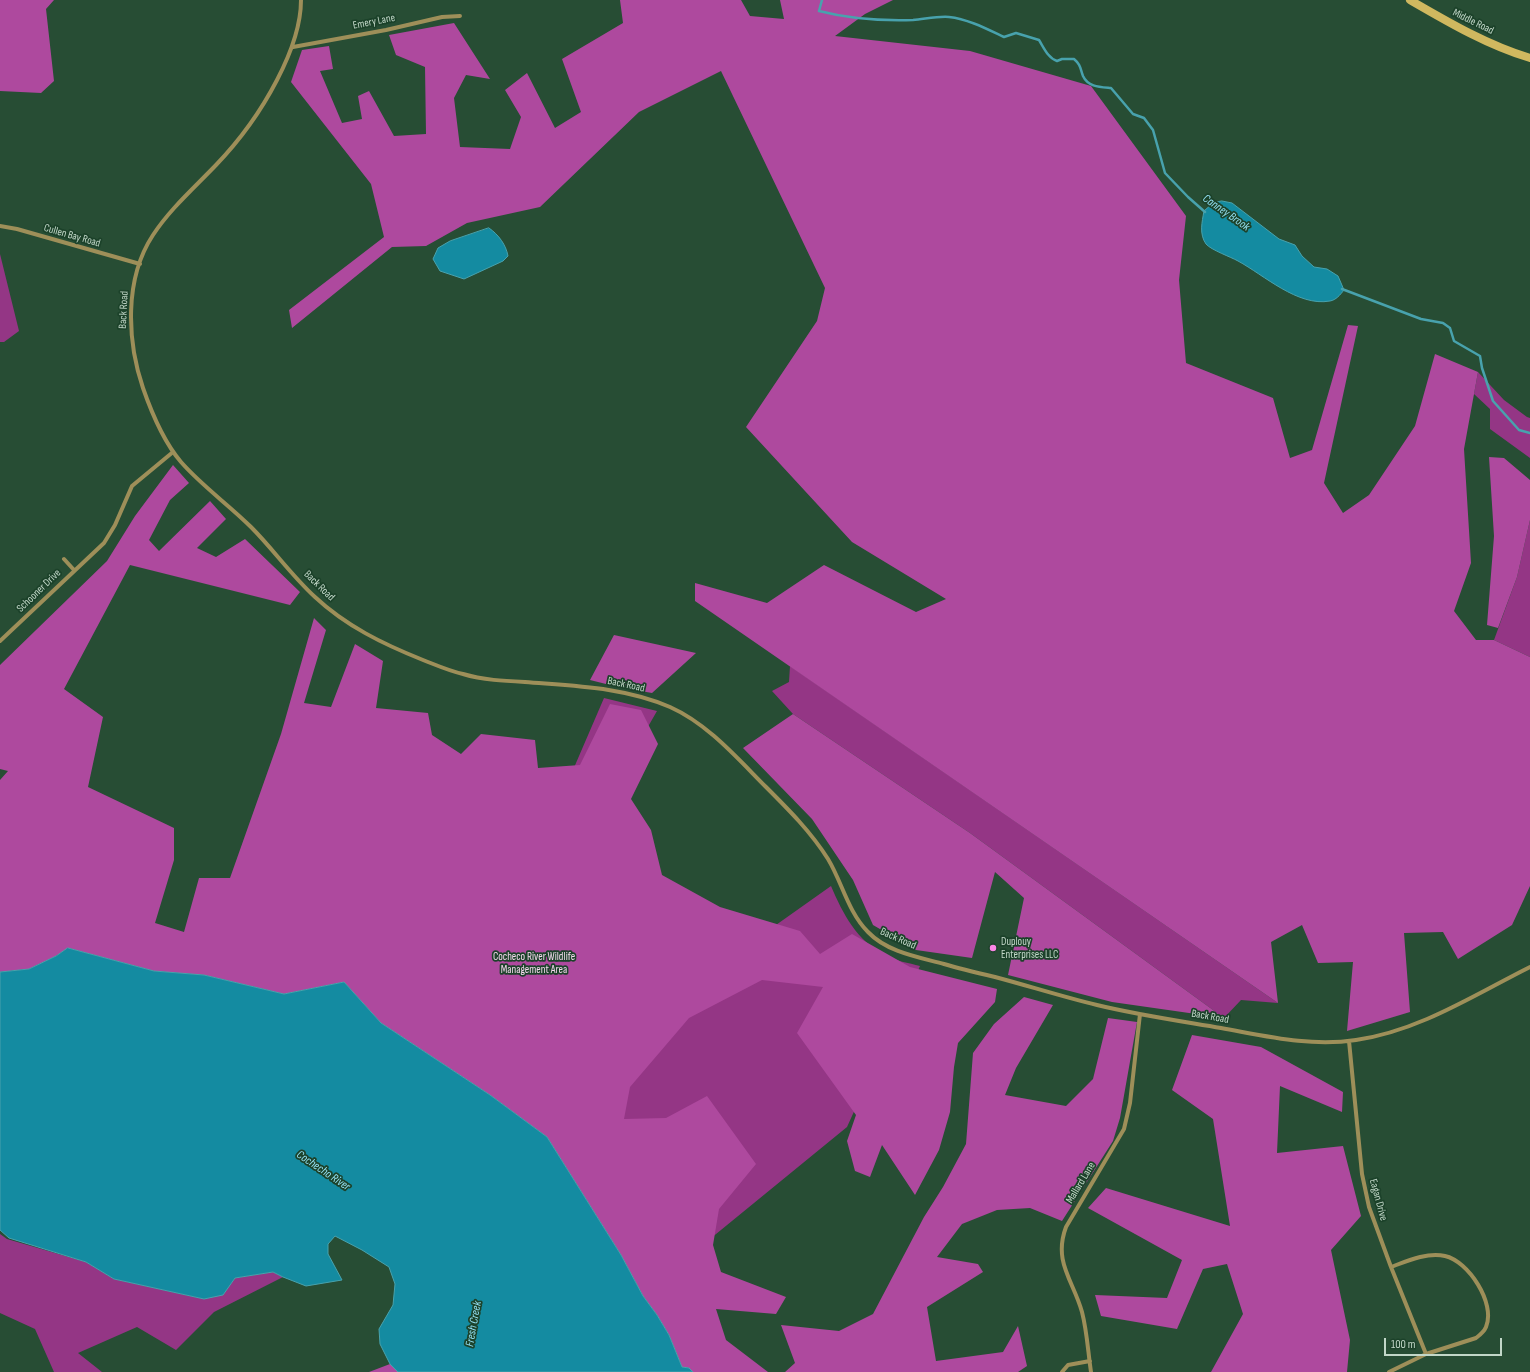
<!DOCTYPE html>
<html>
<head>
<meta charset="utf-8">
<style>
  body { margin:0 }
  #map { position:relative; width:1530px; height:1372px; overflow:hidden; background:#274d34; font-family:"Sofia Sans Condensed",sans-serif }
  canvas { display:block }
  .scale { position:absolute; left:1384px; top:1338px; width:118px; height:18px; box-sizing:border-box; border:2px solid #c2d7c8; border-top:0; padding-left:5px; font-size:12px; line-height:14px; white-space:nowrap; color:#c2d7c8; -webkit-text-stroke:3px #1c422a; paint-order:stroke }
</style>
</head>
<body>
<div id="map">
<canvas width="1530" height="1372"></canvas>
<div class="scale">100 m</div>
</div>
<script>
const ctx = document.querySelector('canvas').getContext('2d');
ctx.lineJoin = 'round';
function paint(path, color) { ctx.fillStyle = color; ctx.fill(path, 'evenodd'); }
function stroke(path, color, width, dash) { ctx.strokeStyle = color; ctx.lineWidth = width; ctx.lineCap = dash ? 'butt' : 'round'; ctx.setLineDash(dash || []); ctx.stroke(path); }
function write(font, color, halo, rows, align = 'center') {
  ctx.font = font + ' "Sofia Sans Condensed",sans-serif'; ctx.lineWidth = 3.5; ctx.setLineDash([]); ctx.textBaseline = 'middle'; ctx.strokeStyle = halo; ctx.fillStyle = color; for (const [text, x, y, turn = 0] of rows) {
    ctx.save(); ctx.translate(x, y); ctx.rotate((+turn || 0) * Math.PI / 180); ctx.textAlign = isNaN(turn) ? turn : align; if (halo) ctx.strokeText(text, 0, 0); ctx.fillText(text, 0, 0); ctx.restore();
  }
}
paint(new Path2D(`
  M0,254L19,331L4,342H0Z
  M1478,372L1504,400L1527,417L1530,418V458L1490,429V409L1474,394Z
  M1530,520V657L1494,640L1517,577Z
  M790,666L1278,1003L1241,1000L1224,1018L970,833L793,714L772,691L789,682Z
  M604,698L657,711L594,821L704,976L831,886C843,914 857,941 885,955C895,961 909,963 920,966L847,1127L650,1288L548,1098V828Z
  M0,1234L7,1239L86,1262L114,1279L204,1299L223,1294L235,1278L273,1272L283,1277L214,1312L176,1350L137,1327L78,1353L102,1372H54L35,1329L0,1313Z`), '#943685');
paint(new Path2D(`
  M0,0H54L46,9L54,81L41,93L0,91Z
  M620,0H741L750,16L784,19L780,0H893L865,14L835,36L970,51L1091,86L1186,216L1179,280L1186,363L1273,398L1290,458L1312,450L1348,325L1358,326L1324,483L1343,513L1369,495L1415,426L1435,354L1478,372L1464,449L1471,563L1454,611L1476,640H1494L1530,657V886L1512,925L1458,959L1443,932L1404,933L1410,1012L1347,1031L1353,962L1318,963L1302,925L1271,942L1278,1003L695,601V583L767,603L824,565L916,612L946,599L852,542L746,427L817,321L825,288L721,71L639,112L540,207L467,223L426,246L392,247L292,328L289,310L384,237L371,184L291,82L302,50L329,46L333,69L320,71L342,123L362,119L358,96L369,91L394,136L426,134L425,67L396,55L389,35L454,23L490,79L466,75L454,98L460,147L510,149L521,117L505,90L527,73L555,128L581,112L562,59L623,23Z
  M1489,457L1504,458L1530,480V520L1517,577L1498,628L1487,625L1494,536Z
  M173,465L189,483L170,500L149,540L159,551L210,501L226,519L197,548L216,557L245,539L300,592L290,605L130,565L64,689L103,717L88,787L174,828V860L155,923L184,932L199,878H230L281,734L314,618L326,630L304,703L331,707L355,644L383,661L376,708L428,713L432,735L461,754L481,734L535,740L538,768L580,765L610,704L641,710L658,744L631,799L651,830L662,875L720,907L800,931L820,954L852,934L910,967L997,989L995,1002L958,1043L954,1067L950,1112L939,1150L915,1195L882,1145L870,1177L855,1171L847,1141L856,1115L797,1033L823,987L762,980L689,1018L630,1087L624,1119L666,1118L707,1096L756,1164L719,1209L713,1245L721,1272L786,1297L776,1314L716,1309L726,1340L768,1372H693L689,1368L682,1367L669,1335L657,1315L643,1296L621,1255L547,1137L490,1095L381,1023L344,982L284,994L204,975L154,971L68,948L56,956L29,969L0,972V780L8,771L0,769V665L107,561L135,516Z
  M614,635L696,653L652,693L618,687L590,680Z
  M793,714L970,833L1224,1018L1112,1002L1008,975L1024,898L995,872L972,958L916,950L873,925L853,880L812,819L743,748Z
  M1024,997L1053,1005L1016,1068L1005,1095L1066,1106L1093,1079L1108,1018L1137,1022L1120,1118L1113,1141L1062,1221L1030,1208L997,1210L962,1224L937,1257L978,1264L983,1272L927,1307L936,1361L1003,1352L1018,1326L1027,1366L1018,1372H785L795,1363L781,1325L839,1331L873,1314L924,1217L943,1187L966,1144L973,1053L994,1024Z
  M1192,1035L1261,1047L1343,1092L1342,1112L1280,1086L1277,1153L1343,1146L1361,1216L1331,1250L1350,1340L1347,1372H1211L1243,1314L1227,1264L1203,1269L1177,1329L1101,1316L1095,1295L1167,1298L1182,1260L1088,1208L1106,1188L1230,1226L1213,1119L1172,1090Z
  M390,1364L398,1372H369Z`), '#ae499e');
const water = new Path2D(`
  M1222,201L1232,203L1279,239L1295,245L1302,256L1314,267L1327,269L1338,276L1344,290C1340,295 1336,300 1330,301C1298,307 1264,275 1238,261C1231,257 1211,250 1206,244C1199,234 1202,222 1204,211L1213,203Z
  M489,228C499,235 506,245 508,256L503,261L464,279L440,271L433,259L438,248L450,241Z
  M68,948L154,971L204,975L284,994L344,982L381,1023L490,1095L547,1137L621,1255L643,1296L657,1315L669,1335L682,1367L689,1368L693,1372H398L390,1364L380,1344L379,1329L393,1305L395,1284L389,1267L362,1250L335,1236L328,1244V1254L342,1280L306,1286L283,1277L273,1272L235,1278L223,1295L204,1299L114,1279L86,1262L9,1238L0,1230V972L29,969L56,956Z`);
paint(water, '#148ba1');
stroke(water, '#48a2ad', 1);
stroke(new Path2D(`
  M822,0L819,11C850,19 881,21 913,20C925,19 938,16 949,17C968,19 987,29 1004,37L1016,33L1039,40C1044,48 1048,58 1057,61L1062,59H1074C1081,65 1080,68 1083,76C1088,87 1100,87 1111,88L1133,114L1144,118L1153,130L1165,173L1188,197L1205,212
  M1342,289L1421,319L1443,323L1450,328L1454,341L1480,356L1482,368L1493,401L1519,430L1530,433`), '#48a2ad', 2.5);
stroke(new Path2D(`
  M301,0C301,28 290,55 277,80C261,111 240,140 216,165C194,188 170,209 153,235C124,279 127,341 143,388C152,414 163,441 181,462C202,486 229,505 251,527C273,549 291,575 315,597C346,626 383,644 423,660C436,665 449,671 463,674C483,680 504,681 525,682C574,686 624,687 670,707C708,724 737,758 766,787C789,810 811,832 828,859C842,882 848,912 868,932C887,952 918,957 944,964C961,969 978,973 995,977C1029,986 1063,997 1097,1005C1138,1015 1180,1021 1221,1028C1266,1036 1310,1047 1356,1040C1419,1031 1474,995 1530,967
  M293,47L386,30L442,17L460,16
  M0,226L17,229L140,264
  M64,559L74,570
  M0,641L104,543L115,525L132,486L173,452
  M1349,1041L1362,1174L1369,1207L1391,1267L1426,1354
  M1062,1372L1068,1365L1090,1361
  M1091,1372C1088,1352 1087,1331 1082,1312C1073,1280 1053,1262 1066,1227L1124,1129L1130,1103L1140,1014
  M1389,1372L1426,1354L1476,1338C1480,1335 1484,1332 1486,1327C1496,1303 1468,1261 1445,1256C1427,1252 1407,1261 1391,1267`), '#9e8f59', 4);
stroke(new Path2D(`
  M1410,0C1448,22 1487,45 1530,58`), '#d0b85f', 8);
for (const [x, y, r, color] of [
  [993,948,4,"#fb87e6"]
]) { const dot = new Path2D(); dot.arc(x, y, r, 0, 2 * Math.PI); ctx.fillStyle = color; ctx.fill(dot); stroke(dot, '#1c422a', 1.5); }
write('11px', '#c2d7c8', '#1c422a', [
  ["Emery Lane",374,22,-11],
  ["Middle Road",1473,22,26],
  ["Cullen Bay Road",72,236,16],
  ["Back Road",124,310,-87],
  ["Back Road",319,586,44],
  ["Schooner Drive",39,591,-44],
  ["Back Road",626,685,12],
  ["Back Road",898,939,24],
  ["Back Road",1210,1017,10],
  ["Mallard Lane",1081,1183,-59],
  ["Eagan Drive",1378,1200,75]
]);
write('11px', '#c2d7c8', '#1c422a', [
  ["Duplouy",1001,942],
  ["Enterprises LLC",1001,955]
], 'left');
write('11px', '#f5daee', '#1c422a', [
  ["Cocheco River Wildlife",534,957],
  ["Management Area",534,970]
]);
write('italic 12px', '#93dff1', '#1c422a', [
  ["Canney Brook",1226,213,35],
  ["Cochecho River",323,1171,34],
  ["Fresh Creek",474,1324,-80]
]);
</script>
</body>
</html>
